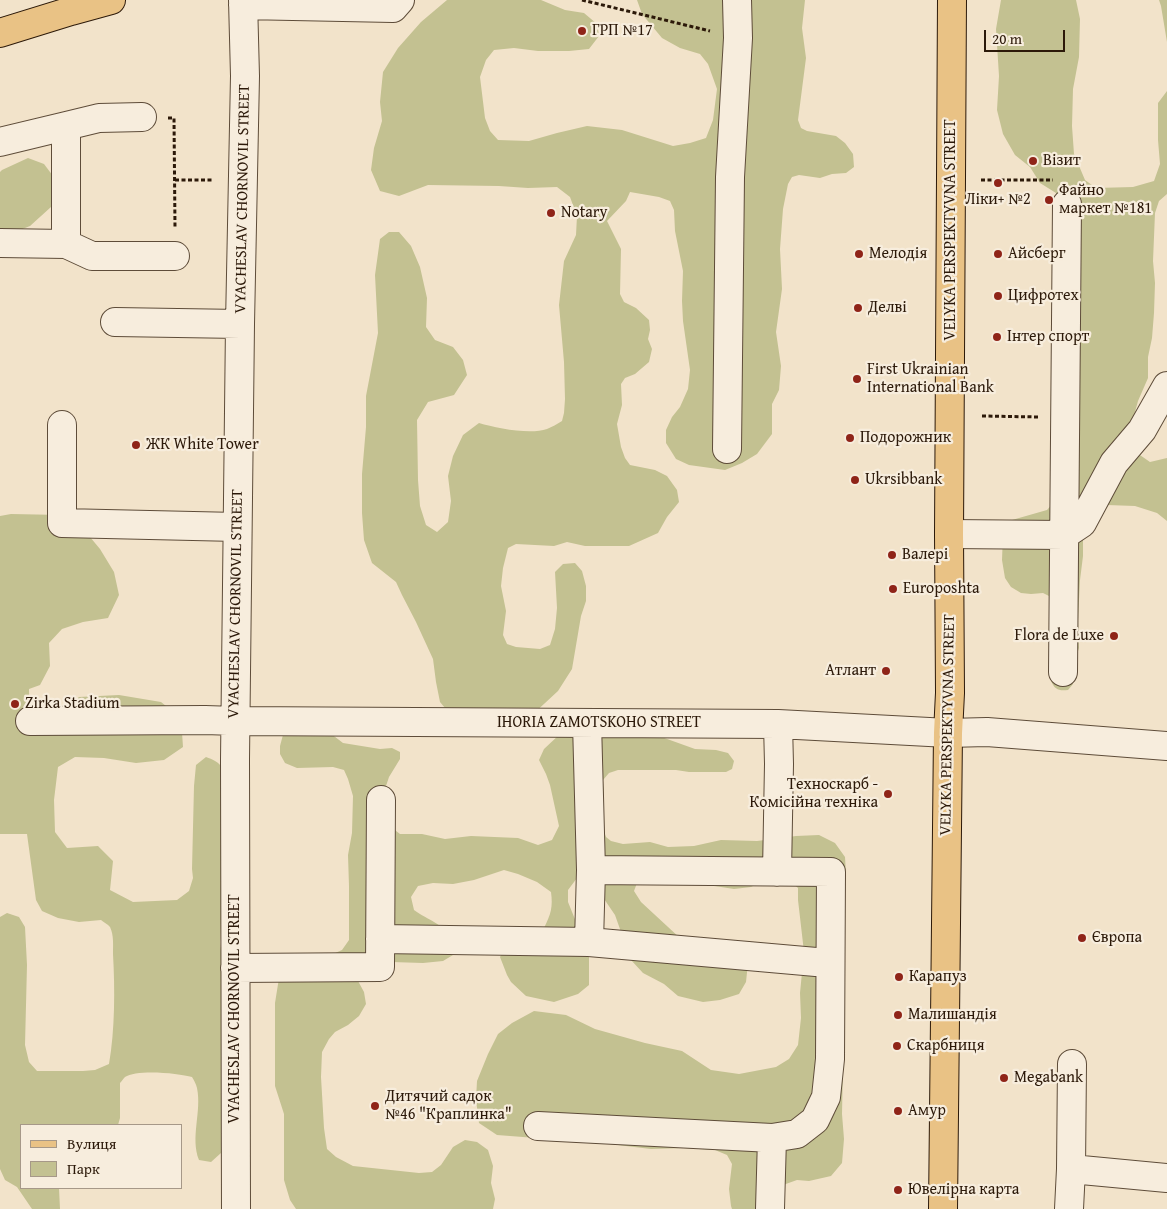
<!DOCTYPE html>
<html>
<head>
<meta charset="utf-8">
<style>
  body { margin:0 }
  #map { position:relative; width:1167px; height:1209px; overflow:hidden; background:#f2e3ca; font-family:"Gentium Book Plus",serif }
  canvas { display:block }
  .legend { position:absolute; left:20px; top:1124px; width:162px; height:65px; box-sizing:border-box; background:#f7eddd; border:1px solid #a69888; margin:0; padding:6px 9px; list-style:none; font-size:15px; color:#2c1909 }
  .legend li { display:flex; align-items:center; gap:10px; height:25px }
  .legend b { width:25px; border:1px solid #a69888 }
  .scale { position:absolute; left:984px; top:30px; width:81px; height:22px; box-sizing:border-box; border:2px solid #2c1909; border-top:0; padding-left:6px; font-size:15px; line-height:18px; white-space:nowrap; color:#2c1909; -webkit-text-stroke:4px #f7eddd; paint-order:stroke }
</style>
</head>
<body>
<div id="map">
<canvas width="1167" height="1209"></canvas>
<ul class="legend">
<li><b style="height:6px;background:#e9c285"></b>Вулиця</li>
<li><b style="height:14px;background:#c3c191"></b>Парк</li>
</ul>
<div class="scale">20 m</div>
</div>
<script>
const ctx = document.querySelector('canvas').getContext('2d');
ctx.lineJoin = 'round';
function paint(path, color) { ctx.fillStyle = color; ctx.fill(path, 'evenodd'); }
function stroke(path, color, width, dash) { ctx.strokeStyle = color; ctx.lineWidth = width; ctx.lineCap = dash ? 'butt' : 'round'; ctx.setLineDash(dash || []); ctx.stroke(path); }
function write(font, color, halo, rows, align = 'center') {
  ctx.font = font + ' "Gentium Book Plus",serif'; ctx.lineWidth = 4.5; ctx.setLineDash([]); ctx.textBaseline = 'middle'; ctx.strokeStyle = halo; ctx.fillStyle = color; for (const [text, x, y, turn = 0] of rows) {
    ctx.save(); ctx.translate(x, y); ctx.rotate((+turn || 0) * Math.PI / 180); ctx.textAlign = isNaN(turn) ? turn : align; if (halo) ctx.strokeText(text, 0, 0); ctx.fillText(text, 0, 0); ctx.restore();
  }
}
paint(new Path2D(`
  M447,0H541L565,10L584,13L597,24L599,36L589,49L569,51H538L514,48L494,50L486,60L480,77L485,118L490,131L498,140L529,141L557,133L587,126L622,130L673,146L690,143L706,138L713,120L717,89L708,64L700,54L680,48L662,38L642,14L637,0H805L802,28L806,58L798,120L801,128L807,131L836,136L845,143L853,154L854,167L846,173L832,174L820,178L799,175L792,177L788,184L783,209L780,249L782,289L776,332L781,366L779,390L772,404V434L757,454L742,463L725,470L689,465L676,459L666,443V430L672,417L680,407L688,389L690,370L683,321L682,301L683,271L675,231L674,210L670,201L659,197L630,192L626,201L607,221L621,249L620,294L624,302L636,308L649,320L650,330L648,339L652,349L649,362L635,374L625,378L621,384L622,405L617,424L621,447L625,458L630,465L655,470L667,476L677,490L679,502L667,517L658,533L629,546H585L567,542L554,546L516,544L508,548L503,568L501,586L506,611L503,635L507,644L516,647L540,649L550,645L555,629L557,608L555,572L563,564L575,563L582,571L586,586V601L581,616L572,669L558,691L531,716L455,720L440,702L436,682L433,659L416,622L402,595L396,582L372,563L364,540L362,513V474L366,427V396L378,333L375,275L380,239L389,232H399L411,246L420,267L427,298L426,327L435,340L453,347L463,360L467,375L454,395L428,402L417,420L418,480L420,506L426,525L437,532L448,522L451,501L448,476L453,456L463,435L479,423C496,428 530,435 547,429C552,427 557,424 562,421L564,413L565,399L564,362L559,305L564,261L576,235L577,216L570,197L557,187L528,188L499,186L428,185L399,196L380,191L371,170L374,148L382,121L380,102L383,72L398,48L421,22Z
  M1001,0H1076L1080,19L1079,57L1073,89L1072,126L1074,154L1085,180L1096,188L1133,187L1154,181L1160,164L1158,140V103L1167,91V194L1159,201L1155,213L1153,261L1155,283L1154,313L1152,338L1148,357V378L1138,401L1133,419L1137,453L1150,462L1167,458V521L1157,513L1135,506L1107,505L1091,512L1083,530V556L1080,580L1078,620L1079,648L1073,667V684L1068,690C1059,691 1055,690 1051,681V597L1043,593L1031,594L1021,593L1011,587L1005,578L1002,560L1003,534L1012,520L1047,510L1054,502L1062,212L1056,193L1040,183L1030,167L1015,155L1003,134L997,110L999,76L996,29Z
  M1159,0H1167V42L1161,6Z
  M28,158L44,164L56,180L51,207L30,226L5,236L0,235V172L2,170Z
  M11,514L62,515L85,531L100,549L114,572L119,595L108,618L83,622L62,629L49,643L50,666L40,685L29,689L30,734L53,720L79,697L119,695L161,702L181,718L183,747L164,760L136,763L104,758L75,757L58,767L54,800L55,832L67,848L98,846L113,861L110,890L133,902L177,900L189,891L193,878L192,869L194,786L196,765L206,757C220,762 223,766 228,781L220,943L224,976V1142L221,1153L211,1162L199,1160C190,1137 202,1112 197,1088C196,1084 194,1080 192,1077C179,1073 136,1069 125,1077C123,1079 122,1081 120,1083V1118L118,1125H21V1188H59L60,1209H32L17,1187L5,1180L0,1169V917L7,913L19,917L25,927L27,965L25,1045L29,1062L37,1071H83L95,1070L109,1064C115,1030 115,989 113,954C113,946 114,935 110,927C108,924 103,922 101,920L79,922L58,918L42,911L36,900L27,834H0V516Z
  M284,731L330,733L343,743L380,749L392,748L400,752V759L389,777L386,786L390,801L391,827L400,834H422L445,839L471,836L518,838L538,845L552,840L559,826L550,785L546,774L539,760L544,749L560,734L656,735L695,749L716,750L728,753L734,761L732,769L726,772H689L676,770H618L609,773L603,780L604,796L602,810V826L606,837L611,841L623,844L650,842L668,847L694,846L721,840L757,841L796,836L819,835L835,843L845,857L846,874L840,930L845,965L842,1114L844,1139L842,1163L831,1176L809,1181L797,1180L783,1185L779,1209H732L731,1206L729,1189L732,1164L727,1155L715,1150L684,1148L651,1149L601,1143L497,1135L479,1123L476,1100L477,1081L488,1054L498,1034L512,1023L534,1011L566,1015L595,1029L645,1043L682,1051L711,1070L739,1074L776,1067L789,1059L798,1045L801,1018L800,993L804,952L798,900V888L789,880L764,881L751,887L734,889L708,885L637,883L634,891L641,902L681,939L748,963L746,982L739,994L720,1000L703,1002L678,996L664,984L643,973L631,960L615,915L587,874L577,878L568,890V902L589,954V985L578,994L554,1002L526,996L511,982L507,975L500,957L504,949L534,931L544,928C551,914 553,907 551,892L537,882L518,874L504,870L474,880L453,884L433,883L418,886L411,897L414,910C427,920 448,925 453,943C454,947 453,951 453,955L443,961L423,963L360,961L358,981L364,992L366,1004L359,1016L348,1025L335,1032L329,1039L322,1052L321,1077L324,1128L327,1149L336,1157L353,1166L419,1173L432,1172L441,1165L453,1147L465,1140L477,1142L488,1150L493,1166L491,1183L495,1199L493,1209H296L290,1200L284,1180V1114L275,1086V1003L279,978L342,950L349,940V886L348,855L352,833L353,796L348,779L344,770L333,767L297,768L285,763L280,754V746Z`), '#c3c191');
const minor = new Path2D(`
  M243,5L393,8L400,0
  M66,126L99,118L142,117
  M0,142L66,126V244L0,243
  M66,244L92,256H175
  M115,322L240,324
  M62,425V523L237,527
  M727,449L730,177L738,38L737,0
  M949,534L1064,535L1082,523L1114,463L1142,430L1167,386
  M1063,672L1067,204
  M30,721L205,720L235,721L778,724L948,733L987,732L1167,746
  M591,870L831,872L830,1059L826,1097L815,1120L797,1134L772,1138L770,1209
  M777,872L779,764L778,724
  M380,939L589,942L591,870L587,723
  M589,942L816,962
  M235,968L380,967L381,800
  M538,1126L772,1138
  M1071,1169L1167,1178
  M236,1209L235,759L240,324L245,76L243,0
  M1069,1209L1071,1169L1072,1064`);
const major = new Path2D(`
  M0,33L71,11L111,0
  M943,1209L948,733L950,693L949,534L952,0`);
stroke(minor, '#5e4c39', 30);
stroke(major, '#2c1909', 30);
stroke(new Path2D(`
  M582,0L710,31
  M168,118H174L175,228
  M175,180H212
  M981,180H1053
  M982,416L1039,417`), '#2c1909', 3, [4, 2.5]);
stroke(minor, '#f7eddd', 28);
stroke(major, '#e9c285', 28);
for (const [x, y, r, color] of [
  [582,31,5,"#8f2418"],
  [1033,161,5,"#8f2418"],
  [998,183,5,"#8f2418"],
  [1049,200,5,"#8f2418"],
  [551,213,5,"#8f2418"],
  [859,254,5,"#8f2418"],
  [998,254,5,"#8f2418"],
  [998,296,5,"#8f2418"],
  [858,308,5,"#8f2418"],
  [997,337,5,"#8f2418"],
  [857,379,5,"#8f2418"],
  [850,438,5,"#8f2418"],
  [136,445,5,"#8f2418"],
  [855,480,5,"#8f2418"],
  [892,555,5,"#8f2418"],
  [893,589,5,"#8f2418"],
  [1114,636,5,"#8f2418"],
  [886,671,5,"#8f2418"],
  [15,704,5,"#8f2418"],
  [888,794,5,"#8f2418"],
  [1082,938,5,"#8f2418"],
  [899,977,5,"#8f2418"],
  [898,1015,5,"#8f2418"],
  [897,1046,5,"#8f2418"],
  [1004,1078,5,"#8f2418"],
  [375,1106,5,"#8f2418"],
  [898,1111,5,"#8f2418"],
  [898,1190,5,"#8f2418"]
]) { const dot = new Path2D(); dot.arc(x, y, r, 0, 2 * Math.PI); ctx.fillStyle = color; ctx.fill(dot); stroke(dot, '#f7eddd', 2); }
write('16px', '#2c1909', '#f7eddd', [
  ["ГРП №17",592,31],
  ["Візит",1043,161],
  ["Файно",1059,191],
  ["маркет №181",1059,209],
  ["Ліки+ №2",998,200,"center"],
  ["Notary",561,213],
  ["Мелодія",869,254],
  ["Айсберг",1008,254],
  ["Цифротех",1008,296],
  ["Делві",868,308],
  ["Інтер спорт",1007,337],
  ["First Ukrainian",867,370],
  ["International Bank",867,388],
  ["Подорожник",860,438],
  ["ЖК White Tower",146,445],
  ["Ukrsibbank",865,480],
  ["Валері",902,555],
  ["Europoshta",903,589],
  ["Flora de Luxe",1104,636,"right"],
  ["Атлант",876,671,"right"],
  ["Zirka Stadium",25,704],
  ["Техноскарб -",878,785,"right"],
  ["Комісійна техніка",878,803,"right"],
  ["Європа",1092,938],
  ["Карапуз",909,977],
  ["Малишандія",908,1015],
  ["Скарбниця",907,1046],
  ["Megabank",1014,1078],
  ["Дитячий садок",385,1097],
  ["№46 \"Краплинка\"",385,1115],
  ["Амур",908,1111],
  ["Ювелірна карта",908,1190]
], 'left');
write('16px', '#2c1909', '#f7eddd', [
  ["VYACHESLAV CHORNOVIL STREET",243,199,-89],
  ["VELYKA PERSPEKTYVNA STREET",951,230,-90],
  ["VYACHESLAV CHORNOVIL STREET",236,604,-89],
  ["IHORIA ZAMOTSKOHO STREET",599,723],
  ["VELYKA PERSPEKTYVNA STREET",948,725,-89],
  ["VYACHESLAV CHORNOVIL STREET",235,1009,-90]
]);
</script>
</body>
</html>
